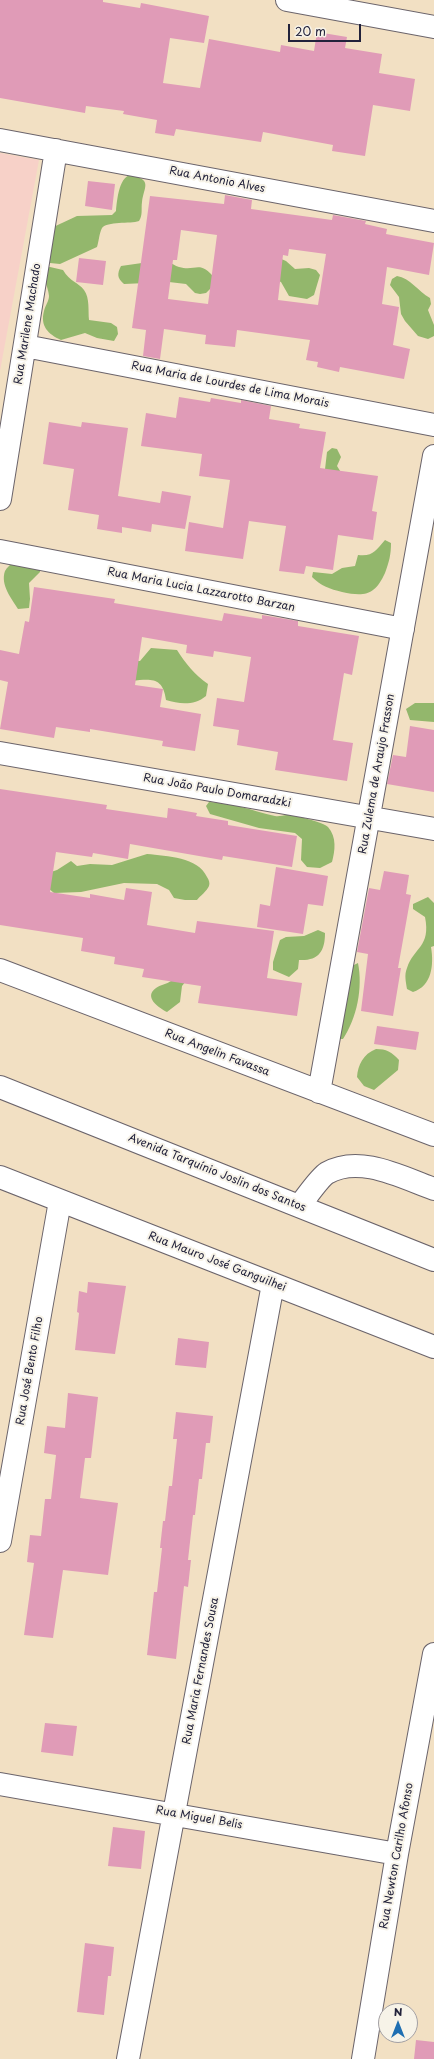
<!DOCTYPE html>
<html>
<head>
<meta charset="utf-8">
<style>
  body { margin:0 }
  #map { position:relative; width:434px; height:2059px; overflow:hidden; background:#f2e0c3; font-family:"Playpen Sans",sans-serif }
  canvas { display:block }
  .north { position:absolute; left:378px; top:2003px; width:40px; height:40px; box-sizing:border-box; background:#f7f3e8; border:1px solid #a29fa3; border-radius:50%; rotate:0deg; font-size:11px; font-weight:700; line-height:16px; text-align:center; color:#22223b }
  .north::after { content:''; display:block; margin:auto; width:14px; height:18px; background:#1f6fb2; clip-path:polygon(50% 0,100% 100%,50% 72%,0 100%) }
  .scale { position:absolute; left:288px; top:24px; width:73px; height:18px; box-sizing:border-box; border:2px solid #22223b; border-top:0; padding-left:5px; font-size:12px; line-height:14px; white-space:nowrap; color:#22223b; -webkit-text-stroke:3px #f7f3e8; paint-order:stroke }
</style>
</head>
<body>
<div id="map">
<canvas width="434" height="2059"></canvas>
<div class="north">N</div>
<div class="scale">20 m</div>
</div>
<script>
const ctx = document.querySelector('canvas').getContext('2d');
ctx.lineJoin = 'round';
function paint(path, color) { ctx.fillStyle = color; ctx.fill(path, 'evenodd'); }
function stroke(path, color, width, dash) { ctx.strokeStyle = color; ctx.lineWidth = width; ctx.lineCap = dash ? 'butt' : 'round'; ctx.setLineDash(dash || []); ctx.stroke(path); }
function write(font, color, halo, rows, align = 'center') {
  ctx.font = font + ' "Playpen Sans",sans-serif'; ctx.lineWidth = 4; ctx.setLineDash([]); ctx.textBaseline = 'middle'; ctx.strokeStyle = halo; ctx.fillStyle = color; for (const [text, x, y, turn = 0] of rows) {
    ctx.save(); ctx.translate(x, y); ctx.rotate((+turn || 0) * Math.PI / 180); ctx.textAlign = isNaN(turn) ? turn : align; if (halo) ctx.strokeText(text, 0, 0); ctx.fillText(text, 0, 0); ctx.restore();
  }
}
paint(new Path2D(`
  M0,153L39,160L0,371Z`), '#f7d1c8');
paint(new Path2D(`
  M130,175C153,180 144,186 142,202C141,209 143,215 139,221C130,224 107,221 102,228C99,234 99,241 97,247L60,264L50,263L47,259V230L77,216L112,215L116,211C117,200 119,178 130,175Z
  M279,258L286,261L295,269L309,268L316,270L320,275L314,295L307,299L289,296L281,282L276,280Z
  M149,262C154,262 162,261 168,262C172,263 175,266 179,267C196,272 200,259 215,279L212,287L206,293L200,294L195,293L186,284L169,282L124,284C117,278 117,274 121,266Z
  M50,267L63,270C70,282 78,282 84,290C90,298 88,311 89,320L111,323L117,327L118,334L114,341L97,338L85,333L61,340C48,334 40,326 44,311C45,306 49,301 49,296C48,285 42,279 45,268Z
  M397,276C410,278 418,291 430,298L431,304L428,310L434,325V336L428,339L418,336L405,321L401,314L399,297L390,285L392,279Z
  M332,448L337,449L341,457L337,466L342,474L324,478L327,452Z
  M385,540L391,543C391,555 389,562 385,573C375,595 365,597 342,592C330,589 321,586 312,577L313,572L332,574L342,568L355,566L358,555C373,557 376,550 385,540Z
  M13,561L40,565V572L29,583L30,599L29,608L18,609C12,599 0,585 5,571C7,567 11,565 13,561Z
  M151,648L177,650C185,663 195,675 208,684L206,696C194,706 179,704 166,700C163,677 151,679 132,681L123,660L140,661Z
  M415,703H434V722L410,720L406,709Z
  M209,802C232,802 252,811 275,816C279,817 283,815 287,815C294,815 323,822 328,827C337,837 335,851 332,862L320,868L307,867L301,860L302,839L295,833L259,828L210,814L206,806Z
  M147,854C167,856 198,857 207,877C209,880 210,883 209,886C207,891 200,896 197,900H185L174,898L169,890L157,884L124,883L81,892L54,893L42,883L45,874L57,870L71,861L77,866L90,864L112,865Z
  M428,897L434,903V946L431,947C434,965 432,986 413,992L407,989C406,982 404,975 407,968C414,947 431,947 425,917L413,909V904Z
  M318,930L325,933C325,952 318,961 299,960L298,969L289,977L273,970V962L280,940L286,937L304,936Z
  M358,963C363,988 357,1018 343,1039H335L350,967Z
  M171,981H186L182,986L180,1002L167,1012C159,1008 143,997 156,988C160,985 167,984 171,981Z
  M376,1049C386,1049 392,1052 399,1060L398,1070L374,1090L364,1086L357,1077C358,1065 363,1054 376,1049Z`), '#93b76c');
paint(new Path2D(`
  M0,0H103V2L140,8L141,3L209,16L204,43L170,38L163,83L200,88L209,39L280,52L281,45L314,51L317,32L347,37L345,48L382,54L379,73L415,79L410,111L373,105L365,156L332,151L333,145L263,132L261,142L176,129L174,136L155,133L157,120L123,114L124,111L86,106L85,113L0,98Z
  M88,181L115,184L112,210L85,206Z
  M225,195L252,200L251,209L332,220L333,215L366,221L365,224L387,229L386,234L434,243L429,275L387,267L382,304L399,307L393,345L410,349L404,379L340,367L339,372L317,367L318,362L306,360L310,340L237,330L235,347L205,344L206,335L164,329L160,359L143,356L146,330L132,328L150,196L224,204ZM181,230L217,235L208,304L168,299L173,260H177ZM289,249L326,254L318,305L278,300L283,255L288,256Z
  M79,258L106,261L103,285L76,282Z
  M179,397L210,402L211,398L241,403V400L271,406L269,419L300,424L299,428L326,432L320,468L378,476L372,511L377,512L373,540L338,535L333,570L306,566L304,574L279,571L286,526L249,521L243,559L185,551L189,522L223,528L230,480L199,476L202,454L141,446L146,413L176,418Z
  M49,422L81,427L82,422L128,428L118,496L160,503L162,491L191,496L185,529L152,524L151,532L122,527V533L97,529L99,515L68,510L74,469L43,464Z
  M34,587L115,599L114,603L222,621L224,613L262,619V615L298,621V626L359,636L352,675L344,673L333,740L353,743L347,781L275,770L278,752L237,745L239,730L213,726L217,698L244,702L251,657L214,651L213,657L186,653L187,645L142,637L135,685L163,689L160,707L201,714L195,751L162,746L163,741L90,729V732L56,727L54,738L0,729L8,682L0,680V650L19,654L25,621L29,622Z
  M410,726L434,730V792L387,784L393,755L406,757Z
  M0,789L107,805L106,809L167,818L168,808L197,813L196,816L228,821V825L297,836L292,867L223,856L222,860L130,844L128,859L93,853L92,857L56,852L50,892L90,898V894L124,900L126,888L152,892L147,925L195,933L197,921L274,931L267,978L302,983L297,1016L198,1003L201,986L142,977L144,969L114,964L115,957L81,951L83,938L0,925Z
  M276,867L328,876L323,906L308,904L303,934L257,927L260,904L270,906Z
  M384,871L409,875L406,894L411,895L398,968H401L393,1016L361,1011L368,954L357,952L369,888L380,890Z
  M377,1026L419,1032L416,1050L374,1044Z
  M88,1282L126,1286L115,1354L75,1350L79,1313L77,1312L79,1291L87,1293Z
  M178,1338L209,1342L206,1368L175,1365Z
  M68,1393L98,1397L91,1458H85L80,1498L118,1503L108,1575L63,1570L53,1638L24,1635L34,1563L27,1562L30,1535L41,1536L45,1499H51L56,1455L44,1453L47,1426L65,1428Z
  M176,1412L213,1416L210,1443H206L202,1479H199L195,1515H193L188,1560H191L188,1587L184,1586L176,1659L147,1655L154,1592H157L162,1548H160L163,1521H165L169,1486H172L177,1439H173Z
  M45,1723L77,1726L73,1756L41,1752Z
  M113,1827L145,1831L141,1869L108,1866Z
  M85,1943L114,1947L111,1976H108L104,2015L77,2012Z
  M416,2040L434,2042V2059H414Z`), '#e09bb7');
const minor = new Path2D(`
  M287,0L434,27
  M0,140L434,221
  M25,346L434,425
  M0,499L56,150
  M0,551L403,629
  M0,753L434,829
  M0,970L434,1135
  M0,1087L434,1260
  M319,1092L434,456
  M0,1177L434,1347
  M299,1206C306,1198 319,1178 327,1173C360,1154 403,1178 434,1189
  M0,1541L60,1201
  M0,1784L397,1854
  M128,2059L273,1284
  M363,2059L397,1854L434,1654`);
stroke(minor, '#6b646b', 24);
stroke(minor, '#fff', 22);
write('11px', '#22223b', '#f7f3e8', [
  ["Rua Antonio Alves",217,180,11],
  ["Rua Marilene Machado",28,324,-81],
  ["Rua Maria de Lourdes de Lima Morais",230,385,11],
  ["Rua Maria Lucia Lazzarotto Barzan",201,590,11],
  ["Rua Zulema de Araujo Frasson",377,774,-80],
  ["Rua João Paulo Domaradzki",217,791,10],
  ["Rua Angelin Favassa",217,1053,21],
  ["Avenida Tarquínio Joslin dos Santos",217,1173,22],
  ["Rua Mauro José Ganguilhei",217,1262,21],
  ["Rua José Bento Filho",30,1371,-80],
  ["Rua Maria Fernandes Sousa",201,1671,-79],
  ["Rua Miguel Belis",199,1818,10],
  ["Rua Newton Carilho Afonso",397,1856,-80]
]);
</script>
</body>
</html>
